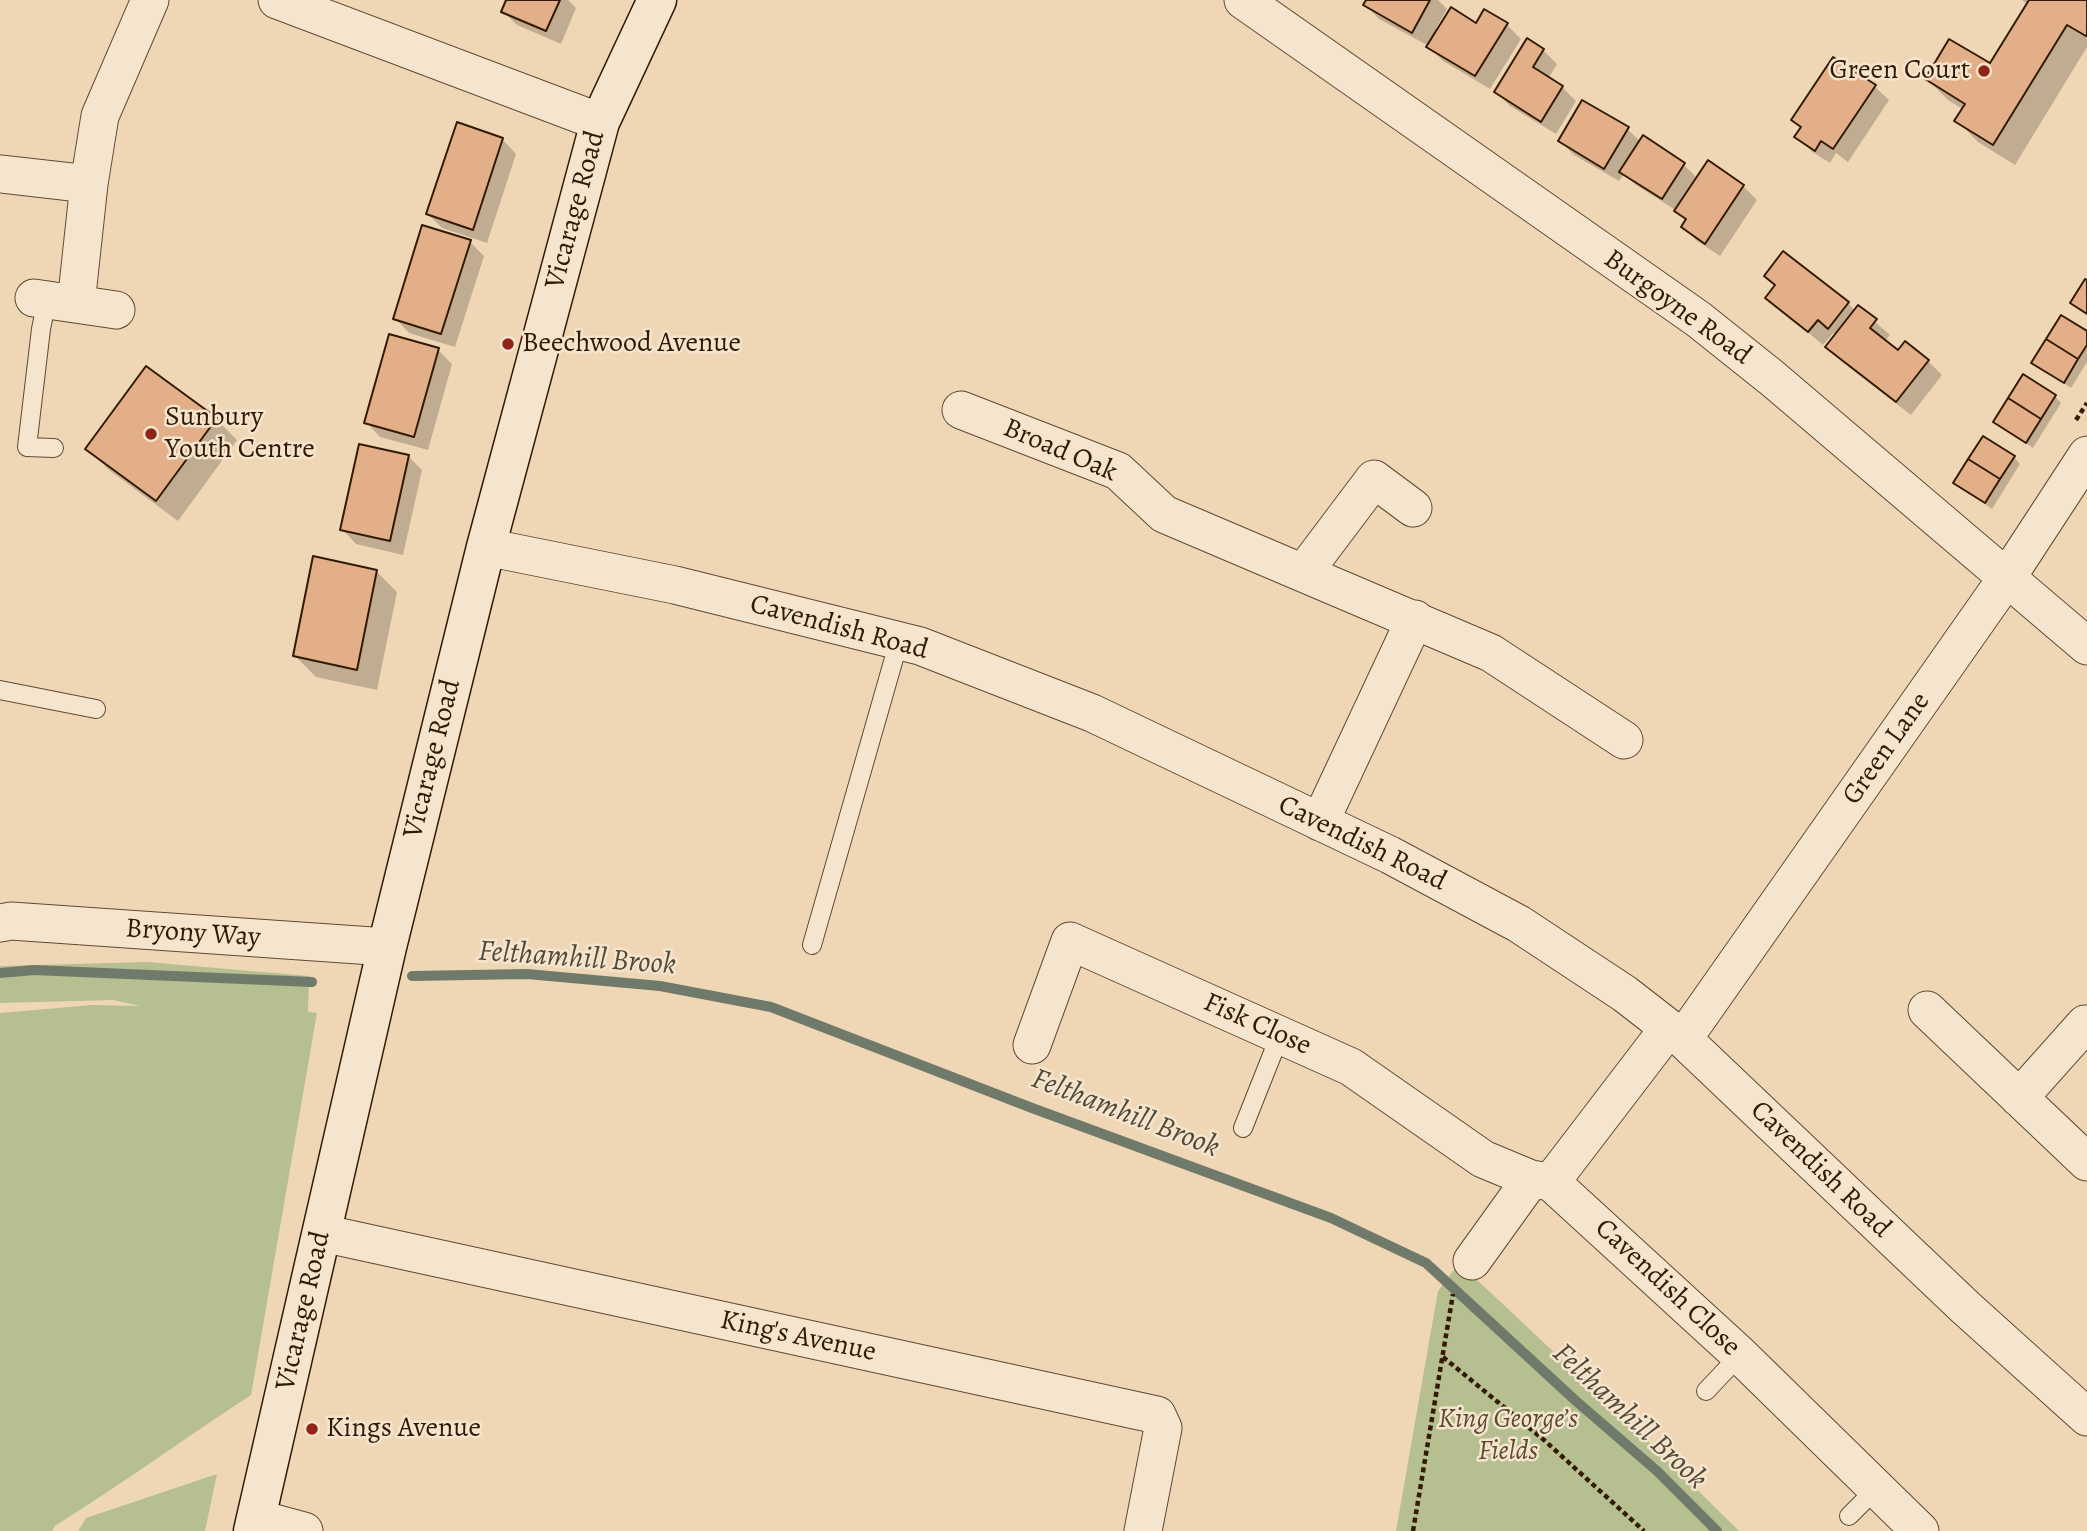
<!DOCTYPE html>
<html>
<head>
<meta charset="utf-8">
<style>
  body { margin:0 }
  canvas { display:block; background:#efd7b5 }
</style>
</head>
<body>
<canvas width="2087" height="1531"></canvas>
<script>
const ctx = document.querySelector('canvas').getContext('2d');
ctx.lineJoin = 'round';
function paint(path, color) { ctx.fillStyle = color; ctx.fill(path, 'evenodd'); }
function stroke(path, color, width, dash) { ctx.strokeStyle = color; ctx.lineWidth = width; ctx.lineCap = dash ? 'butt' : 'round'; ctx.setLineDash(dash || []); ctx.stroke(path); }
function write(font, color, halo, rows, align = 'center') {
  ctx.font = font + ' Alegreya,serif'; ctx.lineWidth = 5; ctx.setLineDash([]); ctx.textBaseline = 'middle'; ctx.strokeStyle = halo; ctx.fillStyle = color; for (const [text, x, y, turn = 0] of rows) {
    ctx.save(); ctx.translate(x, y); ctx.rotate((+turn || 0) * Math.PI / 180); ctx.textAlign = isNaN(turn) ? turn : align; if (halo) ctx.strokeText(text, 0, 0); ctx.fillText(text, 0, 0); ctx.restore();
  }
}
paint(new Path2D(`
  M147,962L309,976L308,1012L317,1013L251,1395C185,1438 122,1484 55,1526L52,1531H0V1013L92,1005L140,1006L113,1000L0,1003V966Z
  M1459,1263L1638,1431L1739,1531H1396L1438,1291Z
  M217,1474L205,1531H78L86,1518Z`), '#b6bf90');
paint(new Path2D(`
  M508,0H568L576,8L561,44L517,25L503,11Z
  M1368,0H1438L1447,9L1436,28L1439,30L1476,25H1507L1521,39L1490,89L1443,61L1427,45L1379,19L1365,4Z
  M2022,0H2087V47L2015,165L1978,142L1957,121L1964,110L1948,100L1927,79L1991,66L2028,5Z
  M1543,50L1557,64L1548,79L1562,87L1576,101L1556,134L1510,106L1496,92Z
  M1874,86L1889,100L1848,162L1836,153L1830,163L1811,151L1796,136L1802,128L1794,120Z
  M1627,129L1641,142L1684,165L1698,179L1743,186L1757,200L1720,256L1697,241L1683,227L1687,221L1677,211L1636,185L1624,174L1619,181L1574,155L1560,141Z
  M502,139L516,154L487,243L442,228L428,214Z
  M470,242L484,256L455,347L409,333L395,318Z
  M1767,298L1848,303L1855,311L1858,307L1890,335L1884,342L1898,353L1928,361L1942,375L1911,415L1841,361L1827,347L1836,336L1833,333L1823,345Z
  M2087,333V362L2071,388L2033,363Z
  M438,350L452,364L428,450L380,437L366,422Z
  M2055,396L2061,403L2033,448L1995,422Z
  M216,419L237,440L178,521L109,470L88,449Z
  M408,456L422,470L403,555L356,544L342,529Z
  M2014,457L2020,464L1992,509L1955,483Z
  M376,571L397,592L377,690L316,677L295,656Z`), '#0003');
stroke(new Path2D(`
  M0,973L34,970L312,982
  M412,976L527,974L660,986L771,1007L1032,1108L1331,1218L1426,1263L1576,1401L1657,1471L1717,1531`), '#707a6a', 10);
const building = new Path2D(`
  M506,0H560L546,31L501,12Z
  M1366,0H1430L1412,33L1363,5Z
  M2029,0H2087V34L2086,36L2067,25L1993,145L1954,121L1965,104L1925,79L1949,39L1990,63Z
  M1451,7L1476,23L1484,9L1508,23L1475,76L1426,47Z
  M1527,38L1544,49L1533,67L1563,86L1541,122L1494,92Z
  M1833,57L1876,85L1833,149L1821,141L1815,151L1794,137L1801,127L1791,120Z
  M1582,100L1629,127L1604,169L1558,141Z
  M457,122L503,138L473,230L426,214Z
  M1643,135L1685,163L1662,199L1619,172Z
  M1708,160L1744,185L1705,244L1681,227L1686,219L1674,211Z
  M422,225L471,240L441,334L393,319Z
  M1783,251L1849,302L1828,329L1818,320L1808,332L1765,298L1775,285L1764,276Z
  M2085,279L2087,280V314L2070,303Z
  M1858,305L1877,319L1870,328L1898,350L1905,341L1929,360L1896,402L1825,347Z
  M2061,315L2087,331V345L2078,359L2046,339Z
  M389,334L439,348L414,437L364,423Z
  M2046,339L2078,359L2064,383L2031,363Z
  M146,366L217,418L156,501L85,449Z
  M2023,374L2056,395L2041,419L2008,398Z
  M2008,398L2041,419L2026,443L1993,422Z
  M1983,436L2015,456L2000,479L1968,459Z
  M359,444L409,455L390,541L340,530Z
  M1968,459L2000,479L1985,503L1953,483Z
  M313,556L377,570L357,670L293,656Z`);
paint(building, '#e2af88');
stroke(building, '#321a05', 2);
const lane = new Path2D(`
  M47,300L41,329L27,447L54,448
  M0,690L96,709
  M812,945L899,641
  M1243,1128L1280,1035
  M1706,1391L1740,1355
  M1849,1516L1877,1488`);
const street = new Path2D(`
  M277,0L600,122
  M1243,0L1698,319L1772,378L2087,646
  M0,174L89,184
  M34,298L116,310
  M76,304L89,184L100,116L150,0
  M961,410L1118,471L1164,514L1491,653L1624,740
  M486,547L675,585L920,646L1092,713L1390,855L1519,924L1625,994L1683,1039L1965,1307L2087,1417
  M1304,572L1374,479L1413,508
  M1320,822L1415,619
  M0,923L11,921L387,947
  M1927,1010L2087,1162
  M1683,1039L2006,579L2087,455
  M1032,1045L1070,941L1351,1067L1483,1159L1531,1179L1551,1182
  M2019,1098L2085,1024
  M1551,1182L1740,1355L1920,1531
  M1551,1182L1668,1029
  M322,1233L1157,1415L1163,1428L1143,1531
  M1472,1261L1531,1179
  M256,1518L304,1531`);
const secondary = new Path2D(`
  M253,1531L387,947L486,547L600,122L657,0`);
stroke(lane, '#614931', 20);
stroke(street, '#614931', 39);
stroke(secondary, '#321a05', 41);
stroke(new Path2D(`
  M2076,420L2087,403
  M1443,1357L1544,1440L1644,1531
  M1413,1531L1453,1294`), '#321a05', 4.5, [5, 3.5]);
stroke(lane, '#f5e5cf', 18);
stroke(street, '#f5e5cf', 37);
stroke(secondary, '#f5e5cf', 38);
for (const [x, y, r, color] of [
  [1984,71,7,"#8f2418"],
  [508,344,7,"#8f2418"],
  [151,434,7,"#8f2418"],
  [312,1429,7,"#8f2418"]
]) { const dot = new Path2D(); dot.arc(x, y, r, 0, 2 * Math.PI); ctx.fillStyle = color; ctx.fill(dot); stroke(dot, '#f5e5cf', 2.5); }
write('28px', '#321a05', '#f5e5cf', [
  ["Green Court",1970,71,"right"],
  ["Beechwood Avenue",522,344],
  ["Sunbury",165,418],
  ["Youth Centre",165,450],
  ["Kings Avenue",326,1429]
], 'left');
write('28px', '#321a05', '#f5e5cf', [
  ["Vicarage Road",576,210,-75],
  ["Burgoyne Road",1677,308,36],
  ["Broad Oak",1060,451,23],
  ["Cavendish Road",839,628,15],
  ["Green Lane",1887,749,-55],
  ["Vicarage Road",433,759,-76],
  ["Cavendish Road",1362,844,26],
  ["Bryony Way",193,934,4],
  ["Fisk Close",1257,1025,24],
  ["Cavendish Road",1820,1170,44],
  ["Cavendish Close",1667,1288,43],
  ["Vicarage Road",304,1311,-77],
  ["King's Avenue",798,1337,12]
]);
write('italic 28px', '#5a4c2f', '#f5e5cf', [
  ["King George’s",1508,1420],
  ["Fields",1508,1452]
]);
write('italic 30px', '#514a37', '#f5e5cf', [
  ["Felthamhill Brook",577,959,4],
  ["Felthamhill Brook",1125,1114,21],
  ["Felthamhill Brook",1629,1417,43]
]);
</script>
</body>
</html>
